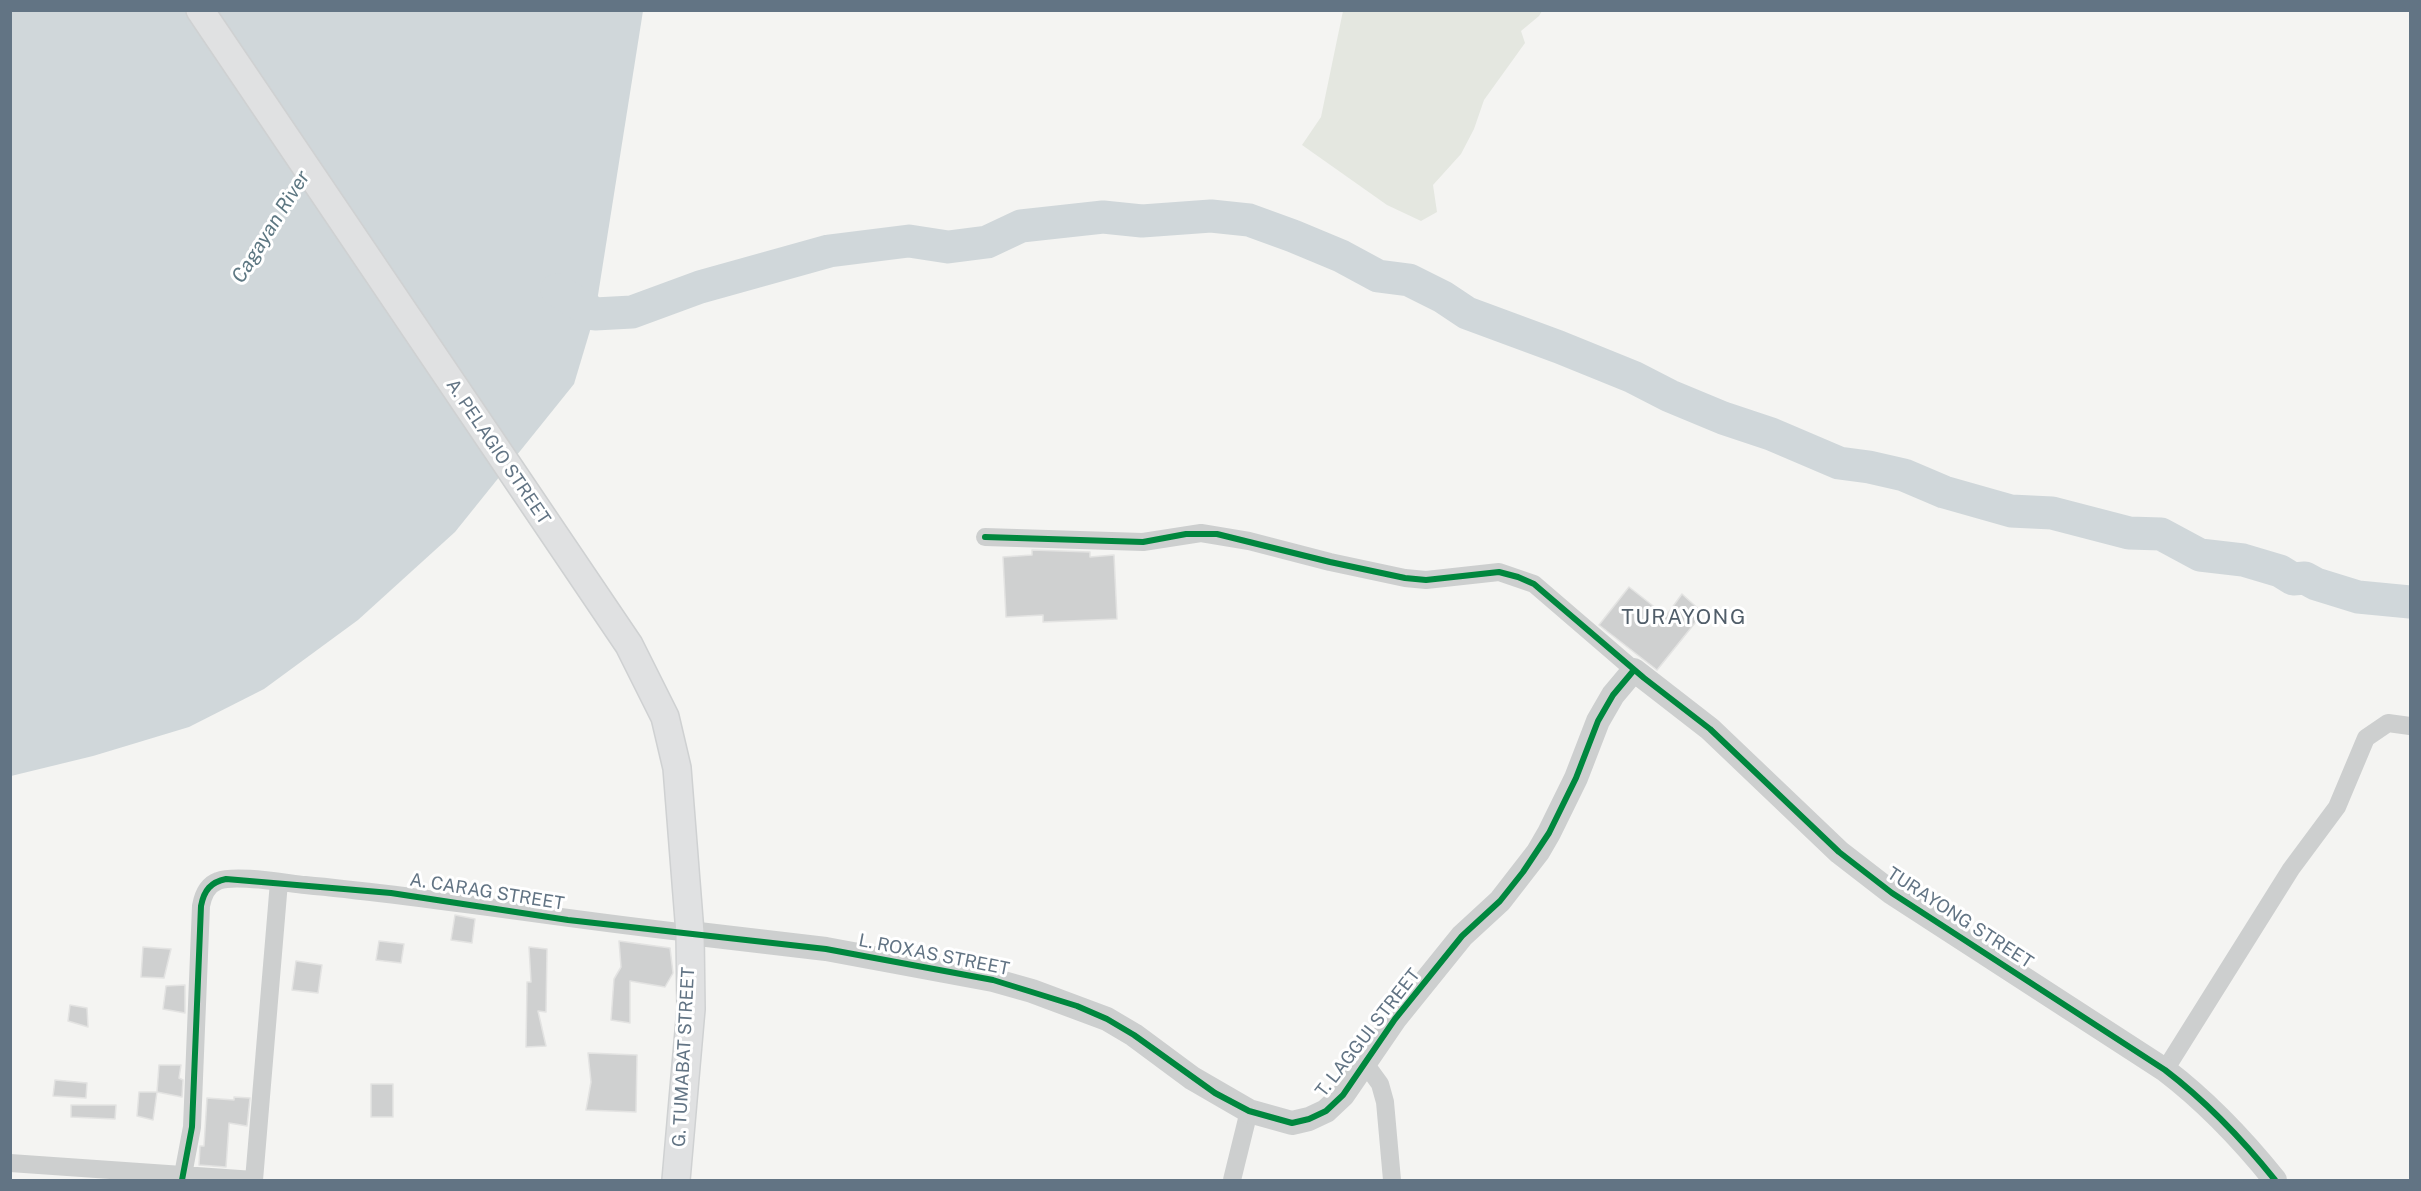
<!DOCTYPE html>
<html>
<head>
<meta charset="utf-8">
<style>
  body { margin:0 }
  #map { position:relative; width:2421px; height:1191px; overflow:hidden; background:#f4f4f2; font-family:"Public Sans",sans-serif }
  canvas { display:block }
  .frame { position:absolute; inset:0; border:12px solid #627484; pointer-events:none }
</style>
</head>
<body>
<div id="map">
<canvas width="2421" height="1191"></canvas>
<div class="frame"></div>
</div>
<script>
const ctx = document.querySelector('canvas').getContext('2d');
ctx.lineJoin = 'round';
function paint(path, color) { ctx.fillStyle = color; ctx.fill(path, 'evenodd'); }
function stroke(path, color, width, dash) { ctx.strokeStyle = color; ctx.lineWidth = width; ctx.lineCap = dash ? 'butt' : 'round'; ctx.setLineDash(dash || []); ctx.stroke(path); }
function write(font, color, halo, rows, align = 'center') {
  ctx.font = font + ' "Public Sans",sans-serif'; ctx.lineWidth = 6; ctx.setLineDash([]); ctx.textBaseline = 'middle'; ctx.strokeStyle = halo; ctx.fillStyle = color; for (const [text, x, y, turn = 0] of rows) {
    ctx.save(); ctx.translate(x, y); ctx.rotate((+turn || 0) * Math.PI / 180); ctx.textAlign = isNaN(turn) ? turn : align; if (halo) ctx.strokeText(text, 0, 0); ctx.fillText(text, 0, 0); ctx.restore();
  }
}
paint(new Path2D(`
  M1343,11H1542L1539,16L1521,31L1525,43L1484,100L1474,129L1461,154L1433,185L1437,212L1421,221L1387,205L1302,145L1321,117Z`), '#e4e7e0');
paint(new Path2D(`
  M10,11H643L595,314L574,384L455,532L358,620L264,689L189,727L93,756L11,776Z`), '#d0d7da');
stroke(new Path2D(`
  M557,290L595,314L632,312L700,287L829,251L909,241L948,247L987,242L1021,226L1103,217L1142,221L1211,216L1249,220L1293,236L1341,256L1378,276L1409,280L1443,297L1467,313L1559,347L1633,377L1670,396L1723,418L1771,434L1839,463L1869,467L1904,475L1944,492L2011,511L2052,513L2129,533L2161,534L2200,555L2243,560L2280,571L2293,579L2305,578L2316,584L2358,597L2410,602`), '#d0d7da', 33);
const building = new Path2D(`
  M1032,550L1090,552V557L1114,555L1117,619L1043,622V615L1006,617L1003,557L1032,555Z
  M1629,587L1666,616L1682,594L1703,613L1657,670L1599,625Z
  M455,915L475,919L472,943L451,940Z
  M379,941L404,944L401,963L376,960Z
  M619,941L670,948L673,973L665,987L630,981V1023L611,1020L614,979L621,967Z
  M143,947L171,949L164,978L141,977Z
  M529,947L547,949L546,1012L538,1011L546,1046L526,1047L527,982H531Z
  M296,961L322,965L318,993L292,990Z
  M185,985V1013L163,1009L166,986Z
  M70,1005L87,1008L88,1027L68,1021Z
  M588,1053L637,1055L636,1112L586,1110L591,1082Z
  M159,1065H181L179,1078L183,1080L182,1097L157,1092Z
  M55,1080L87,1083L86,1098L53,1096Z
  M371,1084H393V1117H371Z
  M139,1092H157L153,1120L137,1116Z
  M234,1097L250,1098L247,1126L229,1123L226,1167L199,1165L200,1146H204L207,1098L234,1100Z
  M71,1105H116L115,1119L71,1117Z`);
paint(building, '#cfd0d0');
stroke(building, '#e3e3e2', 1.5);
const secondary = new Path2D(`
  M200,10L629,645L665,717L677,768L690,933L691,1009L676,1180`);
stroke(secondary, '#cfd1d2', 30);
stroke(new Path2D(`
  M985,537L1143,542L1201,533L1249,541L1330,562L1405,578L1426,580L1499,572L1534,584L1634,670
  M1364,1062L1380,1084L1385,1102L1392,1180
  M2165,1070L2291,869L2337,807L2366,738L2388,723L2410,726
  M10,1163L254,1180L279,882
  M182,1180L192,1127L201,906C203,895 207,885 218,881C235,874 285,883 305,885C434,897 561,919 690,933
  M1232,1180L1249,1111`), '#cdcfcf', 18);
stroke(new Path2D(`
  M690,933L826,949L993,980L1032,991L1107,1019L1134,1035L1192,1078L1249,1111L1292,1123L1309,1119L1326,1111L1343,1095L1395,1019L1462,936L1500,901L1538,852L1549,833L1576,778L1598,721L1613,695L1634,670L1710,729L1839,852L1892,893L2165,1070C2207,1102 2242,1139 2275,1180`), '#cdcfcf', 24);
stroke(secondary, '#e0e1e2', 27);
stroke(new Path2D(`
  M985,537L1143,542L1186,534H1217L1330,562L1405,578L1426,580L1499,572L1518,577L1534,584L1644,678L1710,729L1839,852L1892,893L2165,1070C2207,1102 2242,1139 2275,1180
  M182,1180L192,1127L201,906C204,890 211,882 226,879L391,893L568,920L826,949L993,980L1077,1006L1107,1019L1134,1035L1215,1093L1249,1111L1292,1123L1309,1119L1326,1111L1343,1095L1395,1019L1462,936L1500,901L1523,872L1549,833L1576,778L1598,721L1613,695L1634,670`), '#00873e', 6);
write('18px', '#627484', '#fff', [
  ["A. PELAGIO STREET",498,452,56],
  ["A. CARAG STREET",487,892,9],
  ["TURAYONG STREET",1960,918,33],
  ["L. ROXAS STREET",934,955,11],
  ["T. LAGGUI STREET",1368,1033,-52],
  ["G. TUMABAT STREET",684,1057,-87]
]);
write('italic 20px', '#5d7782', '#fff', [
  ["Cagayan River",271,227,-58]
]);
ctx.letterSpacing = '1.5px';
write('21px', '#505d69', '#fff', [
  ["TURAYONG",1684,618]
]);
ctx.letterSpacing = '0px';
</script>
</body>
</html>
